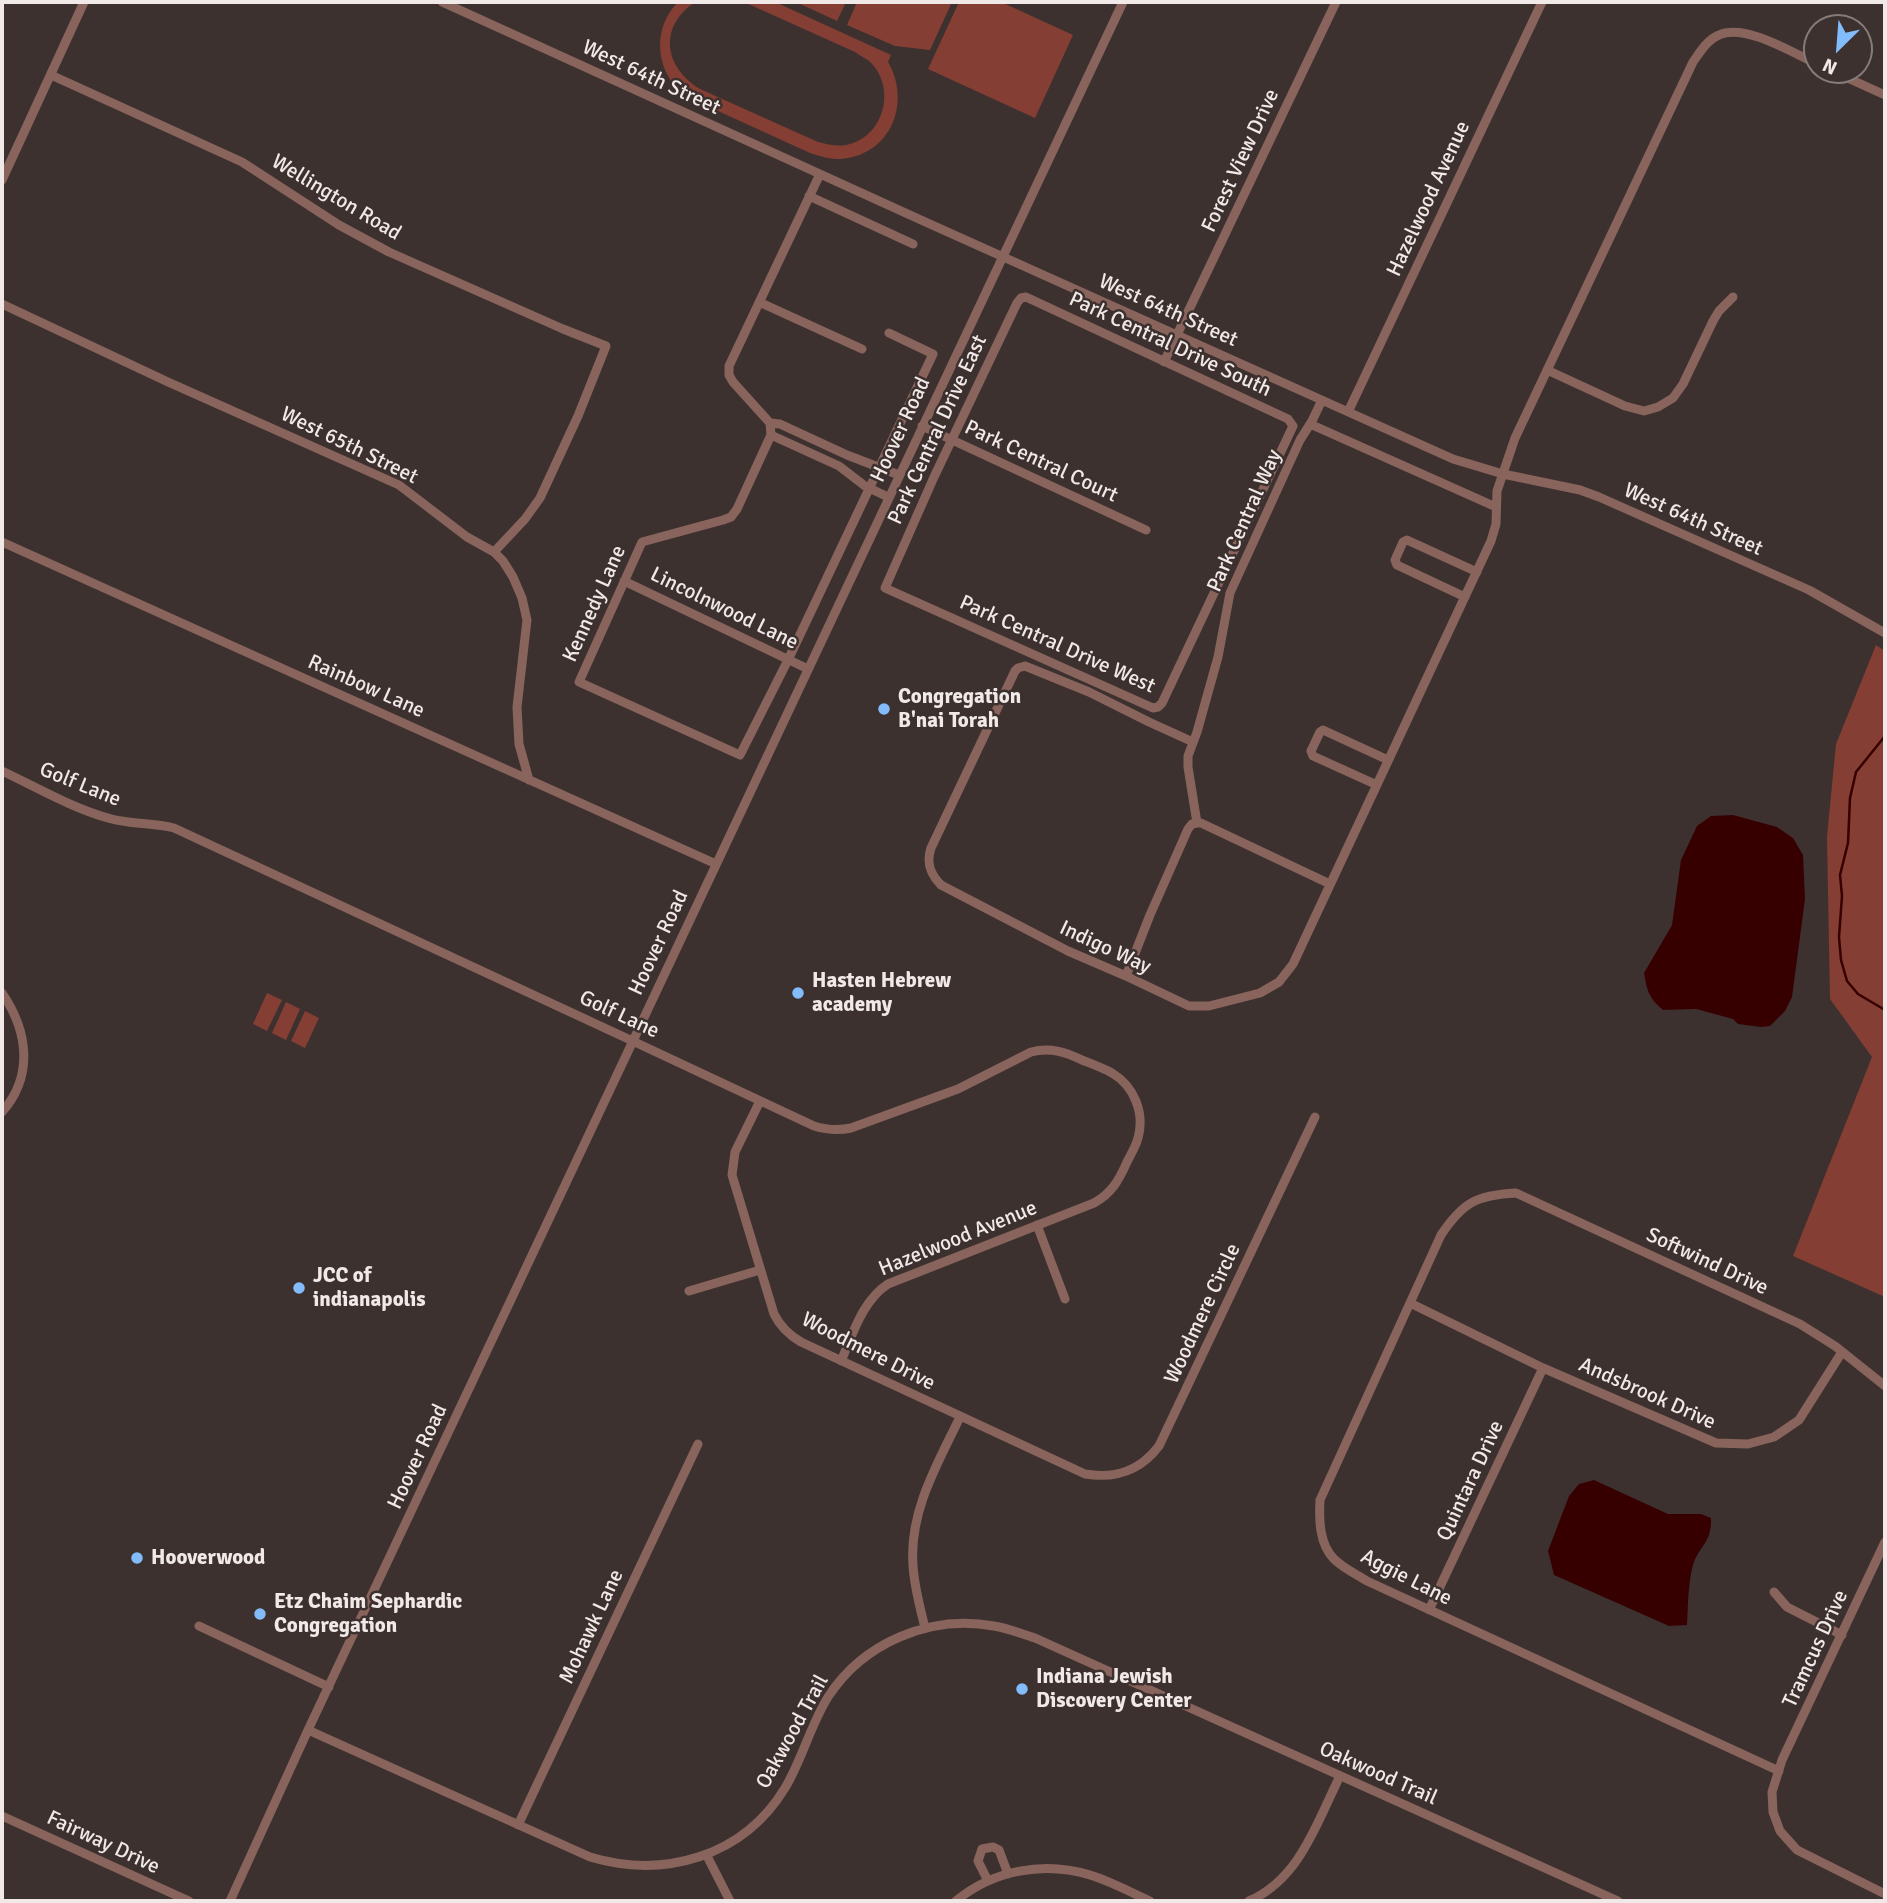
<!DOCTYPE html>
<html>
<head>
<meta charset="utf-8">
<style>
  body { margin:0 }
  #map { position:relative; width:1887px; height:1903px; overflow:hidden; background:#3d312f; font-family:Signika,sans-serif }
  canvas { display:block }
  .frame { position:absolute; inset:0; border:4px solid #f1e9e7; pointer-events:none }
  .north { position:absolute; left:1803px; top:14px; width:70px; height:70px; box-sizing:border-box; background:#3d312f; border:2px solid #857b79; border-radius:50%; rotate:205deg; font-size:19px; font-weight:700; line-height:28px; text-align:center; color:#f1e9e7 }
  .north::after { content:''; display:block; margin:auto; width:24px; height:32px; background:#83bcfb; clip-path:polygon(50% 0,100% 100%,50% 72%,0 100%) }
</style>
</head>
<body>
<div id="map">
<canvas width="1887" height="1903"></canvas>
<div class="frame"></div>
<div class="north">N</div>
</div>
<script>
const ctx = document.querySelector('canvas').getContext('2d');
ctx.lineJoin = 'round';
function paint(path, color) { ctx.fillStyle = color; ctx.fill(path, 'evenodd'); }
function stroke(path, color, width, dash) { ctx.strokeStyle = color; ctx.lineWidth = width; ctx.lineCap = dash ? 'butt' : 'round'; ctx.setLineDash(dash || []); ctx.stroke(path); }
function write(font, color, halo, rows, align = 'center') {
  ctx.font = font + ' Signika,sans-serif'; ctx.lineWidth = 5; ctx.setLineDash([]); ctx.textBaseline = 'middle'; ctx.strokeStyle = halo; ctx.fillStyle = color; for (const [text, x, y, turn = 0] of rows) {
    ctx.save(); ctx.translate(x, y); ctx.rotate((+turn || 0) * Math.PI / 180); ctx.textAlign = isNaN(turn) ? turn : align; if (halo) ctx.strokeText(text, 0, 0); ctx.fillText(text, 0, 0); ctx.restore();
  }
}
paint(new Path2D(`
  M678,2H695C658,27 664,67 700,89L818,142C829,145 839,147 850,144C886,134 896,85 869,61C865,58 859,55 855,52L744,2H775L891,55L888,62C910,99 894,150 848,158C835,161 823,157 810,153L694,100C688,96 681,92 676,87C654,62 655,25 678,2Z
  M796,2H846L837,21Z
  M857,2H952L930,50L895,46L847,25Z
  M959,2H1001L1073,35L1035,118L928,69Z
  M1876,645L1885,651V782L1884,786L1885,787V1297L1793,1256L1872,1057L1830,999L1827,837L1836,744Z
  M267,993L282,1000L267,1031L253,1024Z
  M286,1002L300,1009L286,1040L272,1033Z
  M305,1011L319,1018L305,1048L291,1041Z`), '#853e33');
paint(new Path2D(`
  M1733,815L1777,827L1793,838L1803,855L1805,899L1792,997L1785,1011L1770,1026L1761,1027L1738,1024L1733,1019L1696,1009L1663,1010C1649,998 1647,991 1644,973L1672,925L1681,860L1697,826L1711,816Z
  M1594,1480L1668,1514H1701L1711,1518C1712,1545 1697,1546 1692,1569C1688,1587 1688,1607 1687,1625L1669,1626L1554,1575L1548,1551L1569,1496L1579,1484Z`), '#370000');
stroke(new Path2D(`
  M1885,736L1856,772L1850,798L1848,843L1840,875L1842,896L1839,937L1841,960L1847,981L1858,994L1885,1010`), '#370000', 2.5);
stroke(new Path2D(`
  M442,2L921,220L1453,459L1503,474L1580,490L1599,497L1809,590L1885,633
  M1830,70L1885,95
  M51,75L242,162L339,225L389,252L563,329L606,346L578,416L540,498L525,519L494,552
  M820,174L729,366V375L733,382L770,423L771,435L737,509L731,517L723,520L642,542L579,682L740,755L788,660L933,354L889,333
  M2,180L84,2
  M809,196L913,244
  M1026,297L1288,419L1293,426L1162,703L1158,707L1153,708L885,588L934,477L1017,303L1021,298Z
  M759,302L862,349
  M2,304L168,382L399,485L467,537L494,552L503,561L513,577L522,598L527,620L517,707L519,744L529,780
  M1164,362L1336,2
  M1547,370L1625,406L1644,411L1658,407L1673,398L1683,384L1713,321L1719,311L1733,297
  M1348,412L1542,2
  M770,423L780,424L847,455L899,475
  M1310,424L1496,507
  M922,426L1146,530
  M771,435L839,466L865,486L888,497
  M2,542L716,864
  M624,581L808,669
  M1465,597L1397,565L1395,560L1403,542L1407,540L1477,572
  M1193,742L1149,722L1089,692L1025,666L1018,668L1015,671L931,848C926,863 930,874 941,885L1068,951L1126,976L1189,1006H1209L1260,993L1279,982L1293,964L1491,541L1496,524L1497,491L1515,438L1693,62C1700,52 1707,40 1719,35C1745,23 1793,53 1817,64
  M2,771C36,787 72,808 108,818C130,825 152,822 174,828L624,1037L814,1126C827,1130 838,1131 851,1128L958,1089L1031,1052C1050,1047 1065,1052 1082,1060C1092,1064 1103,1068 1112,1073C1134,1086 1145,1113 1138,1138C1136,1146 1131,1154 1127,1162C1119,1180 1112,1193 1094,1203L888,1284C862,1301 853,1334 841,1361
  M1377,785L1313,756L1311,751L1320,732L1323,730L1388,760
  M1197,823L1188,767V756L1197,732L1218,657L1230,593L1300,440L1312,421L1322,400
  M1197,823H1201L1330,884
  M1126,976L1150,915L1188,829L1192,824L1197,823
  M2,993C28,1031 34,1076 2,1112
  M760,1101L735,1152L732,1175L774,1314C780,1326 789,1335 801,1342L1085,1474C1116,1479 1140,1471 1159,1446L1315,1117
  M1037,1225L1065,1299
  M689,1291L760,1270
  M1410,1303L1543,1368L1716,1443L1748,1444L1774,1437L1799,1420L1842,1352
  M1885,1542L1782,1760L1772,1792L1773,1812L1780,1831L1797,1850L1885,1894
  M1774,1592L1787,1607L1842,1635
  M1429,1610L1543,1368
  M199,1626L329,1687
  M925,1628C920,1607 914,1586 913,1565C909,1511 938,1463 960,1417
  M308,1730L590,1857C664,1879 743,1857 785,1788C802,1760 810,1726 828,1697C863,1643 930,1614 994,1626C1008,1628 1021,1634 1035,1638L1618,1901
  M1779,1771L1367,1581C1356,1574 1343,1568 1334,1559C1319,1544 1319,1519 1320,1500L1441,1235C1463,1202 1477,1195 1516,1193L1800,1324L1835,1346L1885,1386
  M2,1816L189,1901
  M518,1825L698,1444
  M706,1854L730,1901
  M988,1881L978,1861L982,1849L993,1847L999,1850L1008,1874
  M230,1901L308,1730L1123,2
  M956,1901C993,1870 1044,1861 1090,1875C1110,1881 1130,1892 1150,1901
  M1249,1901C1300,1879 1317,1822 1340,1776`), '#89645c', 9);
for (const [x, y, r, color] of [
  [884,709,7,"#83bcfb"],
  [798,993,7,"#83bcfb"],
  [299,1288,7,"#83bcfb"],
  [137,1558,7,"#83bcfb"],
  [260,1614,7,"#83bcfb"],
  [1022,1689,7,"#83bcfb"]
]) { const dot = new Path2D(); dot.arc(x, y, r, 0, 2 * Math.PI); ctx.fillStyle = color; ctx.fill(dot); stroke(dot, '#3d312f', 2.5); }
write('21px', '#f1e9e7', '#3d312f', [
  ["West 64th Street",651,78,25],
  ["Forest View Drive",1241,161,-65],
  ["Wellington Road",336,198,31],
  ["Hazelwood Avenue",1429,199,-65],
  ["West 64th Street",1168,311,24],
  ["Park Central Drive South",1170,345,25],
  ["Hoover Road",901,430,-65],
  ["Park Central Drive East",938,430,-65],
  ["West 65th Street",349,446,26],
  ["Park Central Court",1041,462,25],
  ["West 64th Street",1693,520,24],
  ["Park Central Way",1245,521,-66],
  ["Kennedy Lane",595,604,-66],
  ["Lincolnwood Lane",724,609,26],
  ["Park Central Drive West",1057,645,24],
  ["Rainbow Lane",366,687,24],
  ["Golf Lane",80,785,22],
  ["Hoover Road",659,943,-65],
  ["Indigo Way",1105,948,25],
  ["Golf Lane",619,1015,25],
  ["Hazelwood Avenue",958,1239,-22],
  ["Softwind Drive",1707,1262,25],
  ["Woodmere Circle",1203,1314,-65],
  ["Woodmere Drive",868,1352,27],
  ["Andsbrook Drive",1647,1394,24],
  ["Hoover Road",418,1457,-65],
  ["Quintara Drive",1471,1481,-65],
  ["Aggie Lane",1406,1578,27],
  ["Mohawk Lane",592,1627,-65],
  ["Tramcus Drive",1816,1649,-65],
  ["Oakwood Trail",793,1732,-61],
  ["Oakwood Trail",1378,1774,24],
  ["Fairway Drive",103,1843,25]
]);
write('bold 21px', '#f1e9e7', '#3d312f', [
  ["Congregation",898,697],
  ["B'nai Torah",898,721],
  ["Hasten Hebrew",812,981],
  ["academy",812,1005],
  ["JCC of",313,1276],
  ["indianapolis",313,1300],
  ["Hooverwood",151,1558],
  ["Etz Chaim Sephardic",274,1602],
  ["Congregation",274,1626],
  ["Indiana Jewish",1036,1677],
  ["Discovery Center",1036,1701]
], 'left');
</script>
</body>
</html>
